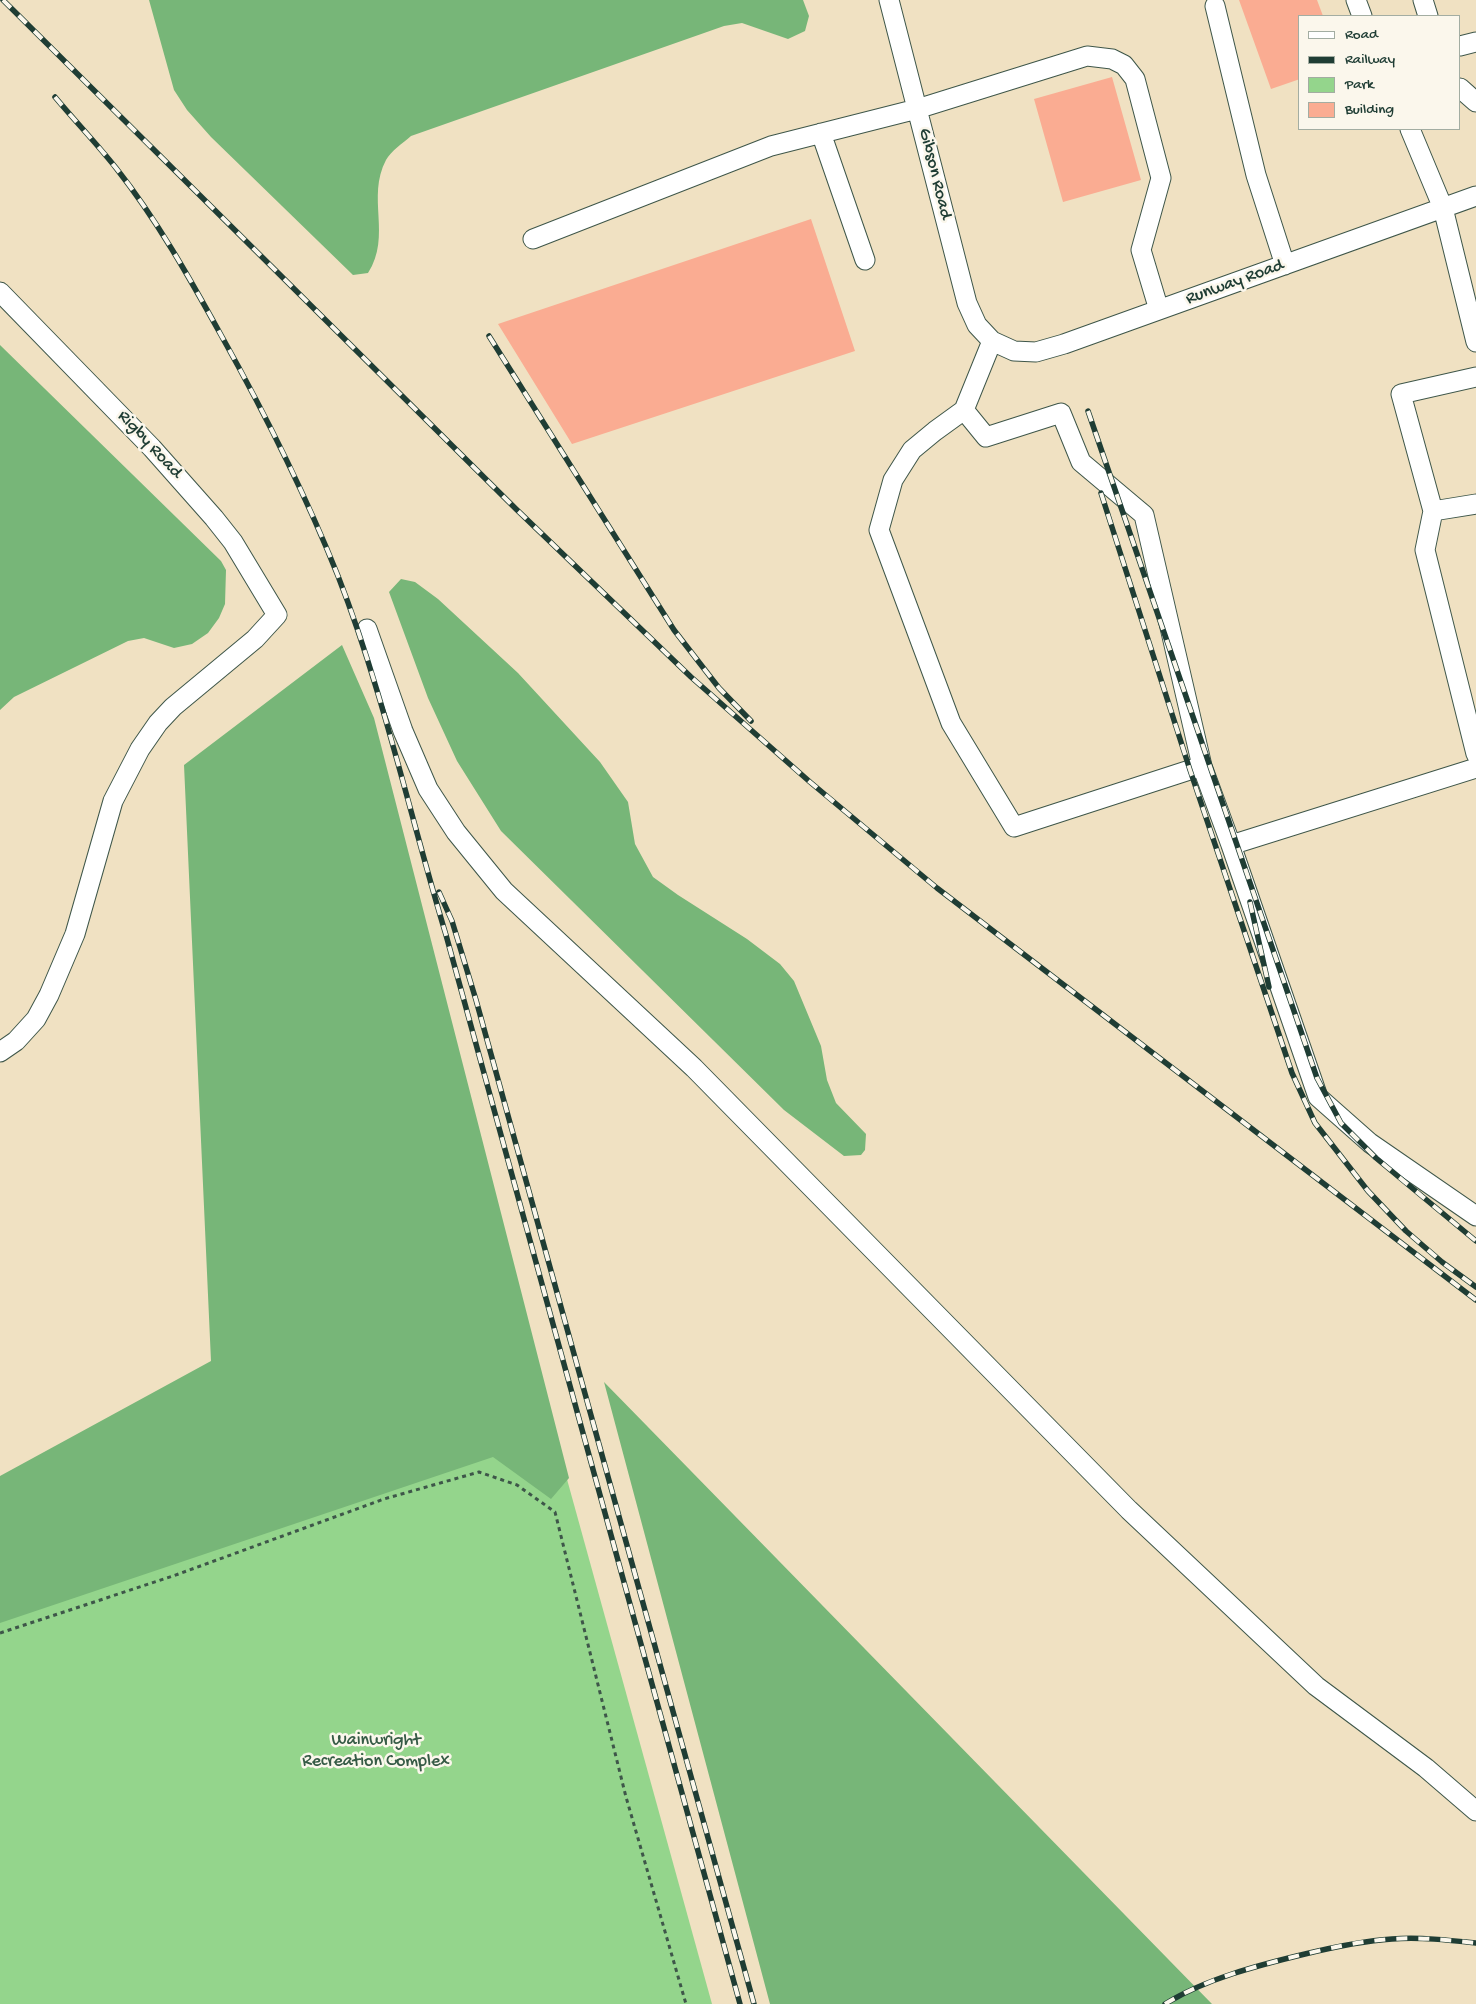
<!DOCTYPE html>
<html>
<head>
<meta charset="utf-8">
<style>
  body { margin:0 }
  #map { position:relative; width:1476px; height:2004px; overflow:hidden; background:#f0e1c2; font-family:"Gochi Hand",sans-serif }
  canvas { display:block }
  .legend { position:absolute; left:1298px; top:15px; width:162px; height:115px; box-sizing:border-box; background:#fbf7ec; border:1px solid #a3ada2; margin:0; padding:6px 9px; list-style:none; font-size:15px; color:#1f3d34 }
  .legend li { display:flex; align-items:center; gap:10px; height:25px }
  .legend b { width:25px; border:1px solid #a3ada2 }
</style>
</head>
<body>
<div id="map">
<canvas width="1476" height="2004"></canvas>
<ul class="legend">
<li><b style="height:6px;background:#fff"></b>Road</li>
<li><b style="height:6px;background:#1f3d34"></b>Railway</li>
<li><b style="height:14px;background:#94d58c"></b>Park</li>
<li><b style="height:14px;background:#faac92"></b>Building</li>
</ul>
</div>
<script>
const ctx = document.querySelector('canvas').getContext('2d');
ctx.lineJoin = 'round';
function paint(path, color) { ctx.fillStyle = color; ctx.fill(path, 'evenodd'); }
function stroke(path, color, width, dash) { ctx.strokeStyle = color; ctx.lineWidth = width; ctx.lineCap = dash ? 'butt' : 'round'; ctx.setLineDash(dash || []); ctx.stroke(path); }
function write(font, color, halo, rows, align = 'center') {
  ctx.font = font + ' "Gochi Hand",sans-serif'; ctx.lineWidth = 5; ctx.setLineDash([]); ctx.textBaseline = 'middle'; ctx.strokeStyle = halo; ctx.fillStyle = color; for (const [text, x, y, turn = 0] of rows) {
    ctx.save(); ctx.translate(x, y); ctx.rotate((+turn || 0) * Math.PI / 180); ctx.textAlign = isNaN(turn) ? turn : align; if (halo) ctx.strokeText(text, 0, 0); ctx.fillText(text, 0, 0); ctx.restore();
  }
}
paint(new Path2D(`
  M552,1425L712,2004H0V1612Z`), '#94d58c');
paint(new Path2D(`
  M149,0H803L809,16L805,31L788,39L742,23L724,26L411,136C403,143 391,151 386,160C366,198 392,235 368,273L353,275L211,137L187,110L174,90Z
  M0,345L221,561L226,570L225,604L219,618L208,633L192,644L174,648L144,638L128,641L14,697L0,710Z
  M401,579L415,582L438,599L518,673L600,762L628,802L635,844L653,877L678,895L747,939L780,964L794,981L821,1046L827,1080L836,1103L866,1134L865,1150L861,1155L844,1156L784,1110L501,831L457,761L428,698L389,592Z
  M342,645L374,718L569,1478L551,1499L493,1457L0,1623V1476L211,1361L184,765Z
  M604,1382L1212,2004H770Z`), '#77b678');
paint(new Path2D(`
  M1239,0H1317L1323,16H1300V79L1271,89Z
  M1112,77L1141,180L1063,202L1034,99Z
  M811,219L855,351L572,444L498,324Z`), '#faac92');
const minor = new Path2D(`
  M889,0L967,303L977,325L992,341L1014,351L1036,352L1064,344L1476,196
  M1356,0L1362,16
  M1423,0L1428,16
  M1215,6L1256,175L1285,265
  M1460,46L1476,42
  M1460,88L1476,102
  M1410,129L1443,208L1476,342
  M821,133L865,260
  M533,239L771,146L917,109L1087,56L1112,59L1124,65L1135,79L1161,178L1141,250L1159,310
  M0,292L152,448L214,518L233,542L277,615L255,639L173,707L158,723L140,749L113,801L75,934L49,995L36,1019L16,1041L0,1052
  M992,341L964,410L935,431L912,450L893,480L879,530L951,723L1014,827L1202,766
  M1476,377L1401,394L1433,511L1425,550L1476,754
  M964,410L986,437L1061,413L1081,462L1144,515L1202,766L1231,845L1476,768
  M1433,511L1476,504
  M367,629L403,731L428,789L456,832L504,891L694,1068L1129,1510L1316,1686L1426,1768L1476,1811
  M1231,845L1318,1097L1370,1143L1476,1216`);
stroke(minor, '#3e5649', 21);
stroke(new Path2D(`
  M0,1633L173,1576L384,1499L479,1472L517,1485L555,1512L626,1797L686,2004`), '#3e5649', 3, [4, 4]);
stroke(minor, '#fff', 19);
const rail = new Path2D(`
  M3,0L516,509L691,677L810,782L937,888L1476,1300
  M55,97C75,121 97,144 116,168C157,220 189,277 221,335C264,412 305,493 338,576C383,691 410,816 446,935L740,2004
  M489,336L674,630L719,688L751,721
  M1088,411L1317,1078L1341,1123L1376,1158L1476,1241
  M1101,493L1190,770L1292,1073L1315,1123L1368,1191L1406,1231L1442,1262L1476,1287
  M439,892L452,921L476,1000L754,2004
  M1250,902L1269,987
  M1165,2004C1205,1979 1259,1965 1305,1954C1334,1947 1362,1941 1392,1939C1420,1937 1448,1940 1476,1943`);
stroke(rail, '#1f3d34', 5.5);
stroke(rail, '#fbf7ec', 4, [11]);
write('18px', '#1f3d34', '#fbf7ec', [
  ["Gibson Road",934,174,76],
  ["Runway Road",1235,283,-20],
  ["Rigby Road",149,445,47]
]);
write('18px', '#365b46', '#fbf7ec', [
  ["Wainwright",376,1741],
  ["Recreation Complex",376,1762]
]);
</script>
</body>
</html>
